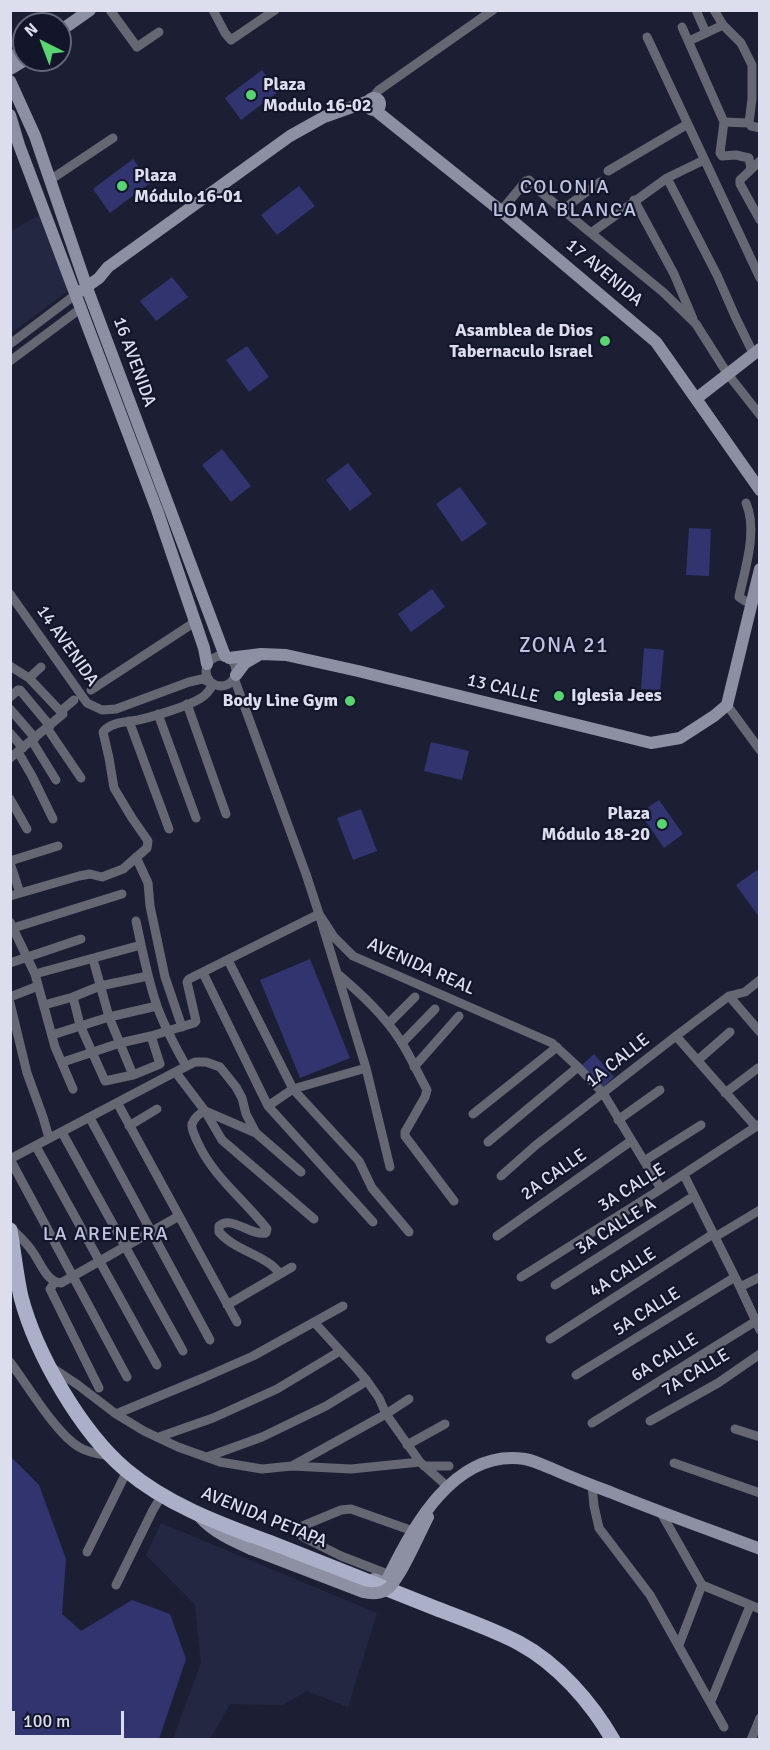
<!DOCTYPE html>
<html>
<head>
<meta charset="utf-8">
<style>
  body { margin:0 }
  #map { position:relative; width:770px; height:1750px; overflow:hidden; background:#1c1f34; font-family:Signika,sans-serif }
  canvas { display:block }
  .frame { position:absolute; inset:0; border:12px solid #dcdeed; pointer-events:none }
  .north { position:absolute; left:12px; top:12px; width:60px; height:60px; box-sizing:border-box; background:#13152a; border:2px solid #636578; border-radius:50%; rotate:318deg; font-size:16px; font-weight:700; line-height:24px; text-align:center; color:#dcdeed }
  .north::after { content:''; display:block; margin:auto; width:21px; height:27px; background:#58d570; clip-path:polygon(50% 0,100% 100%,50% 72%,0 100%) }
  .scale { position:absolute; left:12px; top:1711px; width:112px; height:27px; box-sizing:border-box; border:3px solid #dcdeed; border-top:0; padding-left:8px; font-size:18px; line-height:21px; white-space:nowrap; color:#dcdeed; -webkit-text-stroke:4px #13152a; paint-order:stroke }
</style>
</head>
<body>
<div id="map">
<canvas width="770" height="1750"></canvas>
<div class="frame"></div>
<div class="north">N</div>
<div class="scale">100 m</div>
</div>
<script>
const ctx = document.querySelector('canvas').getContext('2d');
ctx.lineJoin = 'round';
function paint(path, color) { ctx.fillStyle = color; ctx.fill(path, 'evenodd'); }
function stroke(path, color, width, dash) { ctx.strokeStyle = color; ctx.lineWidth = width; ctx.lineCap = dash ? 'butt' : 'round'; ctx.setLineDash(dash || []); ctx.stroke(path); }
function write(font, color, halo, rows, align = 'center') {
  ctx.font = font + ' Signika,sans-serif'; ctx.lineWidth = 4.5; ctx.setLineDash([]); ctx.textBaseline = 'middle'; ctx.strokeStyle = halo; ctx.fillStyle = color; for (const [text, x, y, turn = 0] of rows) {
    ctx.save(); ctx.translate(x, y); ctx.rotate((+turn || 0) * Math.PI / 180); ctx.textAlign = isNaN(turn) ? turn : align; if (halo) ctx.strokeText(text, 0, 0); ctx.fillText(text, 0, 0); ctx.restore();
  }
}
paint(new Path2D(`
  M40,215L71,289L11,333V231Z
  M161,1523L377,1613L348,1707L307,1691L283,1705L230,1704L210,1739H173L201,1663L195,1605L146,1555Z`), '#242742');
paint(new Path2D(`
  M262,70L278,92L241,120L225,98Z
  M133,159L150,183L110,213L93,189Z
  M299,186L315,206L277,235L261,215Z
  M172,277L188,297L156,321L140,301Z
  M247,346L269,377L249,392L226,360Z
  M222,449L251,486L231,502L202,465Z
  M348,463L372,494L350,511L326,480Z
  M460,487L487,524L462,542L436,504Z
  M689,528L711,529L709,576L686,575Z
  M432,589L445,607L411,632L398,614Z
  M644,648L664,650L660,690L641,689Z
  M431,742L469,751L462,780L424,771Z
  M659,800L683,834L664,848L640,813Z
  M361,809L377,851L353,860L337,818Z
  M757,870L759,873V917L736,885Z
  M310,959L350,1058L300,1078L260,980Z
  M594,1054L614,1077L602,1088L582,1065Z
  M11,1457L39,1485L66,1559L62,1614L81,1631L132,1600L170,1614L186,1659L159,1739H11Z`), '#31346f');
stroke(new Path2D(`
  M110,10L137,47L159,32
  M213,10L225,33L231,40L275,10
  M696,10L706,33
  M714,10L723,25L741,43L752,65V99L749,123L751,126L760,128
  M682,27L724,122L749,123
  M647,37L760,278
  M689,41L723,25
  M372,98L379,90L493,10
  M724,122L720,153L722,156L736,155L749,158L751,169
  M760,161L740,180V184L760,220
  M608,171L686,125
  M667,178L717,275L735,316L753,353
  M50,180L113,138
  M634,200L674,274L693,319
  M562,210L600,182
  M501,211L526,181L529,180L542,193L663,292L696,324L727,373L760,415
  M591,233L667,178L704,160
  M10,344L75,295
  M10,361L80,309
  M746,503C758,530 745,569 739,597L745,601L751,602
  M10,594L87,703L102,710L116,709L189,682L202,679L211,683
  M206 671a15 15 0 1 1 30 0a15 15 0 1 1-30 0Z
  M10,666L29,678L63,714L10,758
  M29,678L41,667
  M234,678L306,874L319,914L334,937L353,956L552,1043L578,1067L603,1093L661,1189
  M91,690L195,622
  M10,697L18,690H20L50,726
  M187,704L226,814
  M727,705L760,750
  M10,709L35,738
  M61,711L74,700
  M158,714L196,818
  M129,721L169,829
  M47,728L81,778
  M10,733L23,748
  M32,741L56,780
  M18,752L32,776L53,819
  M10,799L27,829
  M136,857L148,883L150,906L165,977L182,1027
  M10,861L58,846
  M10,863L20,893
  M10,896L79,876L90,874L102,877L123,869L147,848L148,841L132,818L114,788L109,758L103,732C111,722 126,722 138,720C152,717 189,706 201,698C206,695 210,690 213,684
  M136,921C142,949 147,976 156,1003C163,1025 175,1046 186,1066
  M10,922L35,974L55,1047L73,1089
  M10,929L122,894
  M93,959L109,1017L133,1075
  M228,960L293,1089L359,1161L372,1188L409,1232
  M10,963L81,939
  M203,973L268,1106L373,1222
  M35,974L141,945
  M339,975C361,994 384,1015 400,1040C410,1055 418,1074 427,1090L425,1097L405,1132V1136L454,1201
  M729,996L760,1032
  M10,997L38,986
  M73,997L80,1025L105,1081L133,1075L160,1064L151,1036
  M10,1003L27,1073L43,1117L49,1138
  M44,1005L73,997L100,986L148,976
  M389,1023L415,997
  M52,1035L109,1017L157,1006
  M676,1036L756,1127
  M402,1043L435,1009
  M698,1060L730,1032
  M63,1062L120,1043L151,1036L194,1023L196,1021L187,982L189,979L319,914L366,1068L390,1167
  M414,1067L459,1016
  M177,1074L205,1111L222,1140L314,1219
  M725,1093L758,1068
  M119,1106L237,1322
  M268,1106L293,1089L366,1068
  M473,1114L557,1047
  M91,1120L210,1340
  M618,1120L660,1090
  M129,1126L157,1109
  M256,1133L205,1111C200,1113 194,1118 192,1124C191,1129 195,1136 197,1141C213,1177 244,1199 267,1229L266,1233C250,1236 232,1215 219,1226V1232C235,1251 267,1255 280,1274
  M64,1136L183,1351
  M488,1142L578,1067
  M38,1150L157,1365
  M10,1159L179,1070L195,1062H206L220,1067L236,1087L242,1098L246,1114L256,1133L301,1172
  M644,1161L701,1125
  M12,1163L127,1377
  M684,1175L740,1287L760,1330
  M501,1176L536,1145L676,1036L729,996L745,992L760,980
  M12,1229C19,1236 27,1243 32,1251C40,1261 46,1282 61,1283L179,1216
  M497,1236L631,1141
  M715,1237L760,1210
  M521,1277L661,1189L760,1124
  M55,1282L50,1289L99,1388
  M555,1285L694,1196
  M740,1287L760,1277
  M227,1305L292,1267
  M314,1322L356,1368L367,1381L379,1398L386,1414L420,1462L448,1487
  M550,1339L713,1234
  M10,1362C27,1384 56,1434 79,1447C88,1453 100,1454 110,1456
  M51,1367L78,1385L116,1414L144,1431L178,1447L220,1462L262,1469L292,1466L351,1469L420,1462
  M576,1375L735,1277
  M116,1414L203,1378L253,1356L343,1306
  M650,1421L718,1383L760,1354
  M592,1423L756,1321
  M735,1429L760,1437
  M159,1437L213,1418L277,1389L340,1351
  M407,1445L445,1424
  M207,1457L262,1437L326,1406L367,1381
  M674,1463L760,1493
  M292,1466L386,1414L409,1399
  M424,1466H449
  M592,1485L594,1506L599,1528L650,1595L724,1727
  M660,1511L702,1585L760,1609
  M87,1552L127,1471
  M390,1575L341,1556L305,1538L298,1533L300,1527L341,1510L351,1509L413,1531
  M116,1585L153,1510L162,1495
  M679,1645L702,1585
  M711,1701L750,1606
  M751,1740L760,1718`), '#656773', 9);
stroke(new Path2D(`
  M60,31L90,10
  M10,56L24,53
  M10,69L25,60
  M10,81L35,136L87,288L225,656
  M368 104a6 6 0 1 1 12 0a6 6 0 1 1-12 0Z
  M375,110L501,211L656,342L760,490
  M10,115L19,145L157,510L204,648L207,664
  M81,291L99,278L108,267L290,136L324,117L369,101
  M697,398L760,349
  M229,658L261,654L286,655L358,671L651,743L680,738L714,716L727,705L760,569
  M236,675L245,663L257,656
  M200,1517C213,1532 233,1541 251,1549
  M374,1579L382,1582L387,1580C412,1527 455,1448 525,1459C535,1461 545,1466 555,1470C573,1478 591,1485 610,1492C659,1512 710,1530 760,1549`), '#8d90a3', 12);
stroke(new Path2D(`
  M10,1230C14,1252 16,1275 21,1297C36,1354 81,1432 126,1470C170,1507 226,1526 279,1546C331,1567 383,1587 435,1608C463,1619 492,1629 519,1643C558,1664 591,1702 613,1740`), '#abafc7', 15);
stroke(new Path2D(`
  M251,1549L363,1592C371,1594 379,1594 386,1590C399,1582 420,1532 428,1517`), '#8d90a3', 12);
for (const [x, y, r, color] of [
  [251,95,6,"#58d570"],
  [122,186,6,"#58d570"],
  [605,341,6,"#58d570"],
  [559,696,6,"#58d570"],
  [350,701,6,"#58d570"],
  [662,824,6,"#58d570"]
]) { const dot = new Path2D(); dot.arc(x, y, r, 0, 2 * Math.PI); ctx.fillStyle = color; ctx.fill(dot); stroke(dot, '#13152a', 2); }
write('bold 18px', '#dcdeed', '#13152a', [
  ["Plaza",263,85],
  ["Modulo 16-02",263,106],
  ["Plaza",134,176],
  ["Módulo 16-01",134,197],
  ["Asamblea de Dios",593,331,"right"],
  ["Tabernaculo Israel",593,352,"right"],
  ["Iglesia Jees",571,696],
  ["Body Line Gym",338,701,"right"],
  ["Plaza",650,814,"right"],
  ["Módulo 18-20",650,835,"right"]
], 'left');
write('18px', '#dcdeed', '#13152a', [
  ["17 AVENIDA",604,273,40],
  ["16 AVENIDA",134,362,70],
  ["14 AVENIDA",67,646,55],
  ["13 CALLE",503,689,14],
  ["AVENIDA REAL",421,967,24],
  ["1A CALLE",618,1061,-38],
  ["2A CALLE",554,1175,-35],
  ["3A CALLE",632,1188,-32],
  ["3A CALLE A",616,1227,-32],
  ["4A CALLE",623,1273,-33],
  ["5A CALLE",647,1312,-32],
  ["6A CALLE",665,1358,-32],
  ["7A CALLE",696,1373,-31],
  ["AVENIDA PETAPA",264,1518,22]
]);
ctx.letterSpacing = '1.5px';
write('20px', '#bec3e0', '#13152a', [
  ["COLONIA",565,188],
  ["LOMA BLANCA",565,211],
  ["LA ARENERA",106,1235]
]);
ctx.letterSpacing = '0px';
ctx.letterSpacing = '1.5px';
write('21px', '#bec3e0', '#13152a', [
  ["ZONA 21",564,646]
]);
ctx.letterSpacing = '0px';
</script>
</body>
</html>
